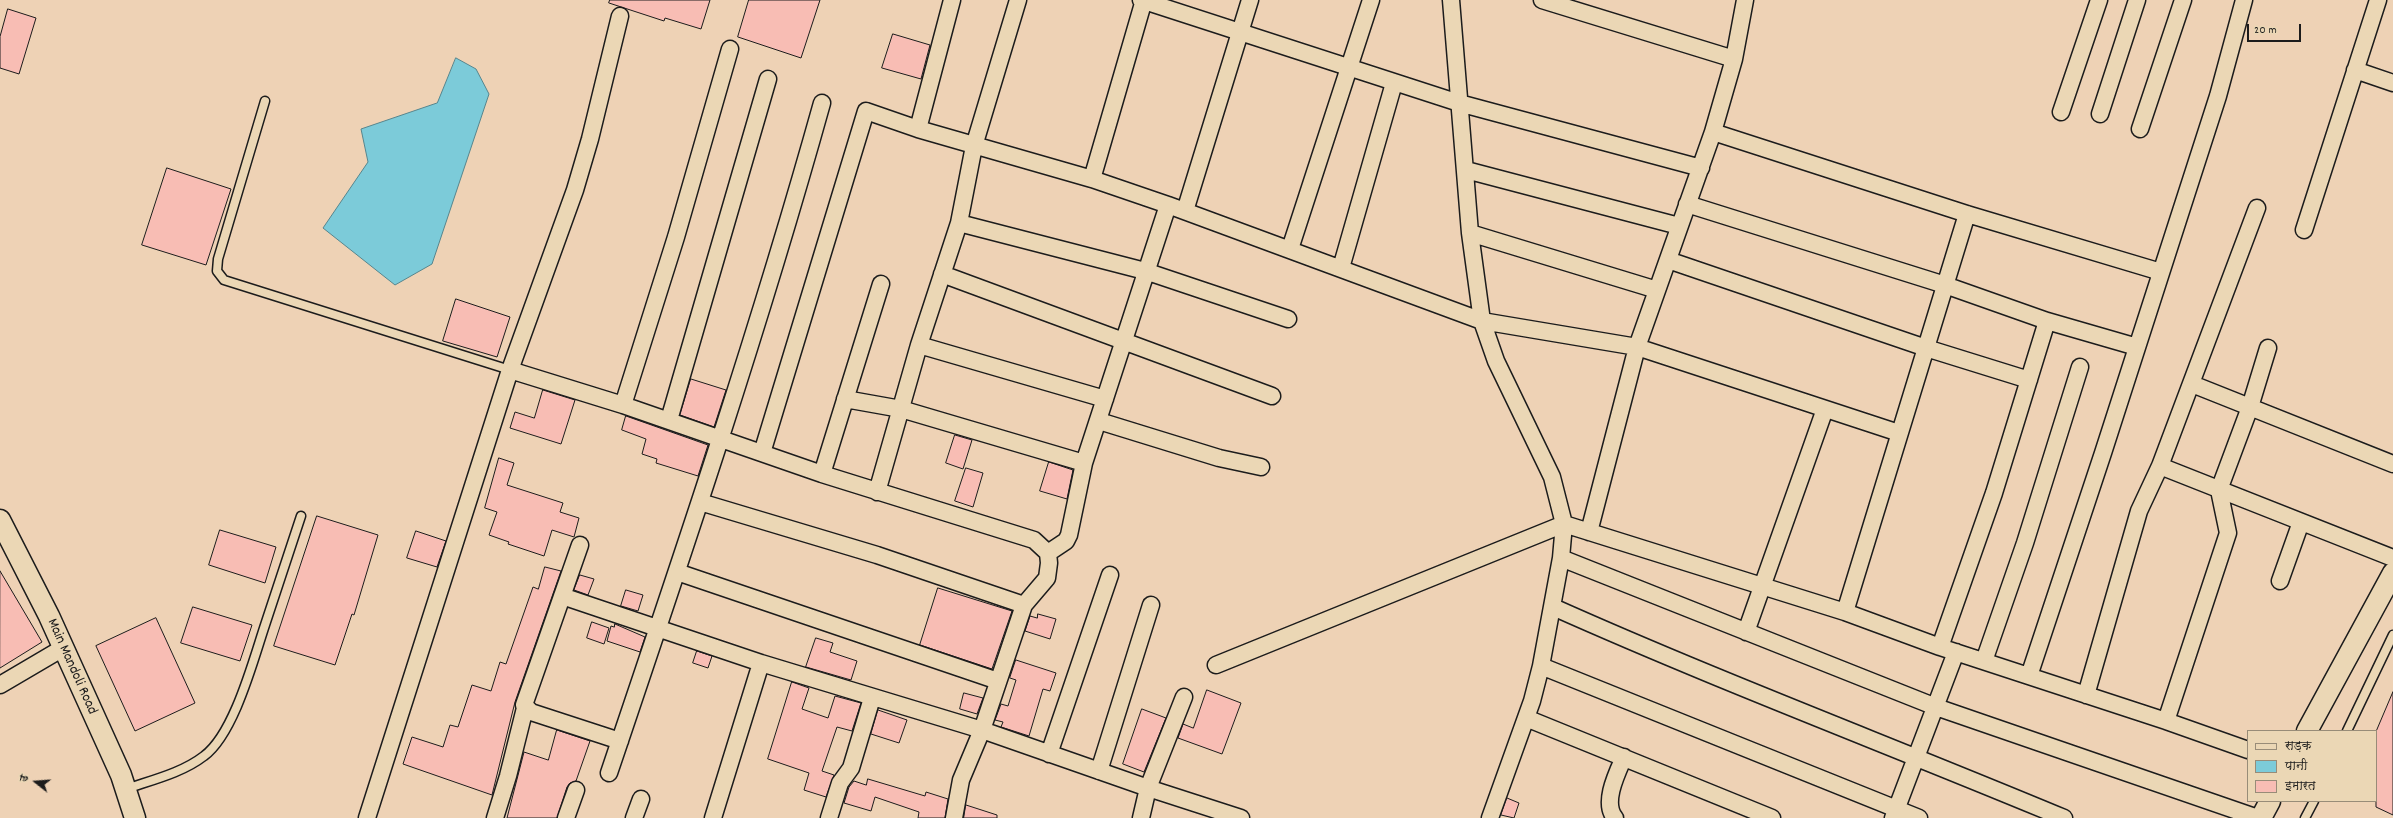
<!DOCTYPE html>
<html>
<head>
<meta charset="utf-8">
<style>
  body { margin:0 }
  #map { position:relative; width:2393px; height:818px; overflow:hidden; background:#eed2b5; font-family:Dekko,"Playpen Sans Deva",sans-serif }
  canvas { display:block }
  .legend { position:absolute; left:2247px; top:730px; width:130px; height:72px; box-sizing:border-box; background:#ebd7b5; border:1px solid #988c78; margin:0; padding:5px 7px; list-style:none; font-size:12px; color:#1c1c1c }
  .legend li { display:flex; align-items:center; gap:8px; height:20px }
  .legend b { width:20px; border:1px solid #988c78 }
  .north { position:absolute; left:16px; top:762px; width:40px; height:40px; -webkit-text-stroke:3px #ebd7b5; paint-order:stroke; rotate:287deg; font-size:11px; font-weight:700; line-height:16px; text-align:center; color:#1c1c1c }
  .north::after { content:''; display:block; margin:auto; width:14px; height:18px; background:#1c1c1c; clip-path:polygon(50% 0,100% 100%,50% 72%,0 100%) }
  .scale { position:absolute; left:2247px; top:24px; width:54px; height:18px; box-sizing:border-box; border:2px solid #1c1c1c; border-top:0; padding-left:5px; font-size:12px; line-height:14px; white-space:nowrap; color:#1c1c1c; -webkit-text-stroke:3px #ebd7b5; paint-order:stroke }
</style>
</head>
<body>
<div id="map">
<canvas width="2393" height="818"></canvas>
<ul class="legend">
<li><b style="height:5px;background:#ebd7b5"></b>सड़क</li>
<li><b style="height:11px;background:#7ccbd9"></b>पानी</li>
<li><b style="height:11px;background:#f8bdb4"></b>इमारत</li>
</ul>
<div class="north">उ</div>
<div class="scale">20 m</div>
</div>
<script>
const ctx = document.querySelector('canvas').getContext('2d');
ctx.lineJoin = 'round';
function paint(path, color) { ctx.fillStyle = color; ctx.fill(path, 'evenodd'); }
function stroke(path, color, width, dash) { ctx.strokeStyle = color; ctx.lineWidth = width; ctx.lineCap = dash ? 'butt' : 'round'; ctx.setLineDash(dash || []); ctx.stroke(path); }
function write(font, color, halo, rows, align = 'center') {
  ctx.font = font + ' Dekko,sans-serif'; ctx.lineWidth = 3; ctx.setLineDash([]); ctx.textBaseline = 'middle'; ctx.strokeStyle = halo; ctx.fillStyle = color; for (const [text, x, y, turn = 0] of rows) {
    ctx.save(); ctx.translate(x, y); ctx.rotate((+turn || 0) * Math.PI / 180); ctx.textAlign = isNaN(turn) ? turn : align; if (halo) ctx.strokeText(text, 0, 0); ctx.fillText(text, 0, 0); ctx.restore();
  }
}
const water = new Path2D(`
  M456,58L476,69L489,94L432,264L395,285L323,228L368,162L361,129L437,103Z`);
paint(water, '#7ccbd9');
stroke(water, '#56858d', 1);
const building = new Path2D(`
  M610,0H710L701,29L665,18L664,21L609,3Z
  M749,0H820L801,58L738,37Z
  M8,9L36,18L19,74L0,68V37Z
  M893,34L930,45L921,79L882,68Z
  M167,168L231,189L206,265L142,245Z
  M456,299L510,317L497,357L443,341Z
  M691,379L726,390L714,427L680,415Z
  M543,390L575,400L561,444L510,428L515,412L534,418Z
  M626,416L708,445L698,476L656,463L657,459L642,454L646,439L622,430Z
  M955,435L972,440L963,469L946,463Z
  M499,458L514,463L507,485L563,503L560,512L579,518L574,537L552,530L544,556L508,544L509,542L489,535L497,512L485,508Z
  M1049,462L1073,470L1067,499L1040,491Z
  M966,468L983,473L973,507L955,501Z
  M317,516L378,535L354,615L352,614L335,665L274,646Z
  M220,530L276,547L265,583L209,565Z
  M416,531L446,541L437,567L407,558Z
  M545,567L561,571L515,702L492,795L403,764L412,737L443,747L450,725L458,727L472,685L491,691L500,662L506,664L533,587L538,589Z
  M0,571L42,642L0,668Z
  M580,575L594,579L588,595L574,590Z
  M938,588L1012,611L992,669L920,645Z
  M626,590L643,595L638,611L621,606Z
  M193,607L252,625L240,661L181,643Z
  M1038,614L1056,619L1050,639L1025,631L1030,616L1037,618Z
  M156,618L195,703L135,731L96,646Z
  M592,622L609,628L604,644L587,638Z
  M615,624L645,637L640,652L607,641L611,626L614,627Z
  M816,638L833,643L830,652L857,661L851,680L806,667Z
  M697,651L712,656L708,668L693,663Z
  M1016,660L1056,673L1050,691L1043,689L1029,736L1001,727L1003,722L995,720L1001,704L1008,706L1016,680L1010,678Z
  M792,682L809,688L802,709L828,718L835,696L861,703L852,731L837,727L822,771L834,775L826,797L804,790L809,773L768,759Z
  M1207,690L1241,703L1222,754L1178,738L1183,724L1193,728Z
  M2393,692V815L2376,807V732Z
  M964,693L983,698L977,714L960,709Z
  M1142,709L1166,718L1144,772L1123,764Z
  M878,710L907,720L899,743L871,734Z
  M557,730L590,741L576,781L570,783L567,787L557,818H507L524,752L548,760Z
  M868,779L925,796L926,792L948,799L945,818H918L919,812L875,797L871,811L844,803L849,787L854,781L866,785Z
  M1507,798L1519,803L1514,818L1501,815Z
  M966,805L997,815V818H964Z`);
paint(building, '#f8bdb4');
stroke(building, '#1c1c1c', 1);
const service = new Path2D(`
  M265,101L218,259L217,271L224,280L510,370
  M2347,731L2393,635
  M126,789C152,780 182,773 204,756C234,734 253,661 265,625C277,589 289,553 301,516
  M2305,818L2314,801`);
const minor = new Path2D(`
  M1141,0L1459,103L1701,168
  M1451,0L1470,233L1482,321L1496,361L1552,477L1564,524L1561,558L1541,666L1532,701L1490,818
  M1542,0L1734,59
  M2355,70L2393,83
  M2061,112L2099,0
  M2100,114L2137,0
  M918,129L952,0
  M2140,129L2183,0
  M1713,132L1967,214L2161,272
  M1466,170L1679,226
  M1092,179L1144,0
  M1687,204L1945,285L2047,321L2137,347
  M1185,211L1250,0
  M959,223L1145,271L1288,319
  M2304,230L2378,0
  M1470,233L1657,290
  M1290,249L1371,0
  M1668,260L1926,348L2029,380
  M1341,268L1394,83
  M942,274L1272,396
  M919,345L1105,399
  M510,370L623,405L822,474L1034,540L1048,553L1049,563L1047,578L1024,605L982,730L961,780L954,818
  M2192,384L2393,464
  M845,399L901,409L1084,463
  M623,405L676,237L730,49
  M669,420L768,79
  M1099,421L1219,458L1261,467
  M762,453L866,111L918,129L1092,179L1168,205L1482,321L1637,347L1899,433
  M2160,466L2393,558
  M822,474L881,284
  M877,492L919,345L959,223L974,146L1018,0
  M700,502L877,555L1024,605
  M1589,532L1637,347L1713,132L1734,59L1745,0
  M580,545L524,705L531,712L620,741
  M1048,553L1066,541L1069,535L1084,463L1168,205
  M1561,558L1936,707L2258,818
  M677,572L998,681
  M2280,581L2301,522
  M562,596L761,663L982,730L1148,788L1241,818
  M1553,607C1721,682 1894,747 2064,818
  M1845,612L1967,214
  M1746,632L1825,409
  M1940,647L1994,493L2047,321
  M1984,661L2025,543L2080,367
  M1216,665L1564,524L1845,612L1940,647L2166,721L2248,750
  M1541,666L1919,818
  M2029,676L2103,453L2218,96L2244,0
  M0,685L63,648
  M2086,695L2139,511L2160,466L2257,208
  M1526,718L1772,818
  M2166,721L2228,533L2219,490L2250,407L2268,348
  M1049,754L1110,575
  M1099,771L1151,605
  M609,773C684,551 759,329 822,103
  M367,818L510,370L575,190L590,139L620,16
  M495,818L508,776L525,708
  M566,818L576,790
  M634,818L641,799
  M713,818L761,663
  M829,818L840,783L851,768L872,698
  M1141,818L1148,788L1184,697
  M1615,818C1602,803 1617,773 1624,757
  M1893,818L1956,652`);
const tertiary = new Path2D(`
  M0,520L49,616L121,775L135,818
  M2307,731L2393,573
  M2261,818L2270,801`);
stroke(service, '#1c1c1c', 11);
stroke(minor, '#1c1c1c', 19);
stroke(tertiary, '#1c1c1c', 23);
stroke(service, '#ebd7b5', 8);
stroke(minor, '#ebd7b5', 16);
stroke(tertiary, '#ebd7b5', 20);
write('15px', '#1c1c1c', '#ebd7b5', [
  ["Main Mandoli Road",71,667,66]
]);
</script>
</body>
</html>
